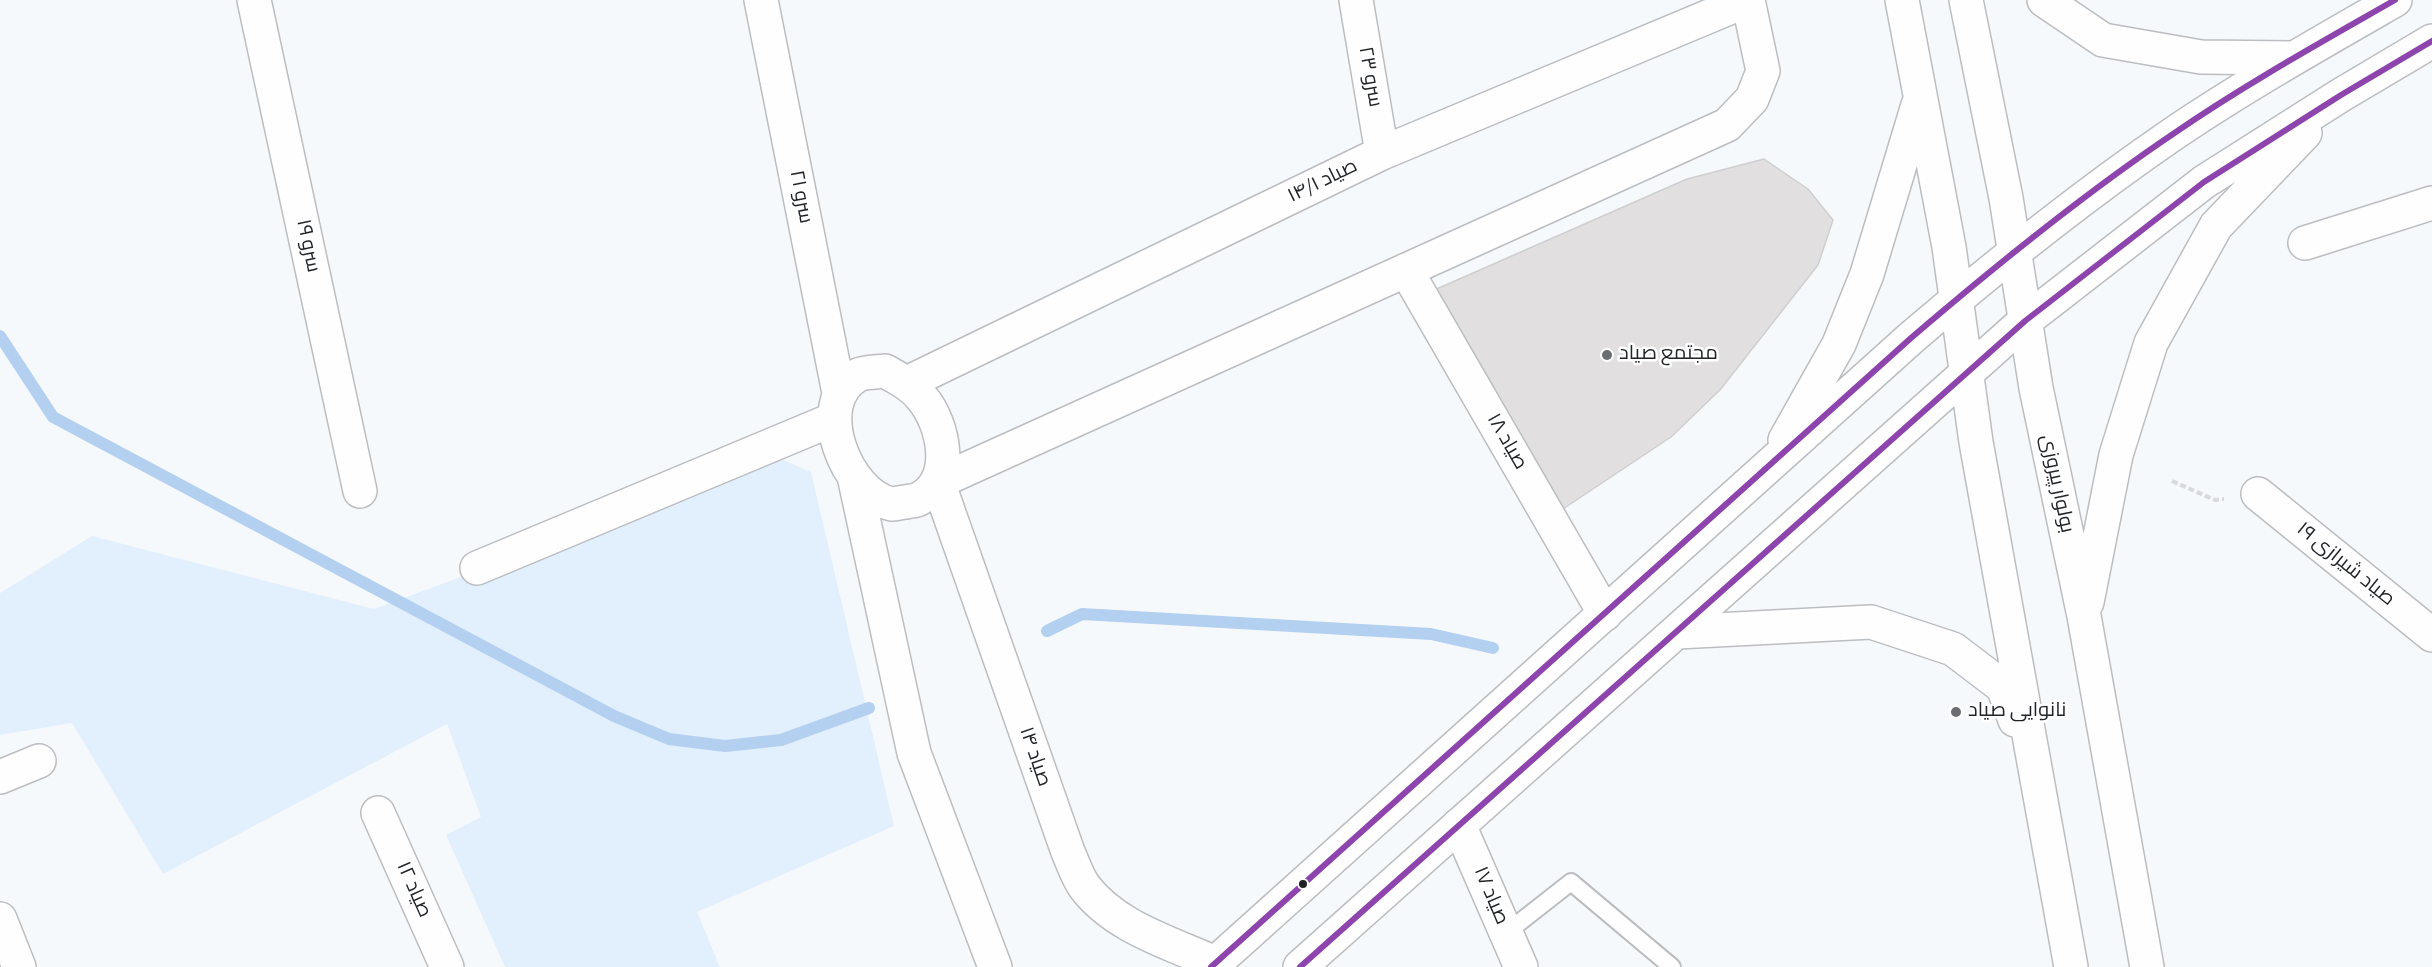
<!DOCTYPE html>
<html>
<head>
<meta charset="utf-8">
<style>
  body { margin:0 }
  canvas { display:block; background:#f6f9fc }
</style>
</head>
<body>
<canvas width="2432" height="967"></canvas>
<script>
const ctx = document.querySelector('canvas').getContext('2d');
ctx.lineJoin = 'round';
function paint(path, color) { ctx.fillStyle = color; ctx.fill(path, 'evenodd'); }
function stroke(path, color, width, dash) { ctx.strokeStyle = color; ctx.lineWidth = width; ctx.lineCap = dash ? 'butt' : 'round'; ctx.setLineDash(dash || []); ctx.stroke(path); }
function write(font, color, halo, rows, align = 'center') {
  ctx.font = font + ' "Source Sans 3",Cairo,sans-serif'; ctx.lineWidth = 5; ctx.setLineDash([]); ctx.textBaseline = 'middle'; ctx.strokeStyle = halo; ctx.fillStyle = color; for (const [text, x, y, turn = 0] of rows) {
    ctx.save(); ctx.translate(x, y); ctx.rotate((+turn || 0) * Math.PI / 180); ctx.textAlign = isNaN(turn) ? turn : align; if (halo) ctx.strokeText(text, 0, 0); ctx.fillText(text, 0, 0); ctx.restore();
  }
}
paint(new Path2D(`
  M781,459L811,472L894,826L697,912L720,967H505L446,835L481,817L447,724L163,874L72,723L0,735V593L92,536L374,609Z`), '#e2effd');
stroke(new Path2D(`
  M0,336L53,417L614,716L669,739L725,746L781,740L869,708
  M1047,631L1082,614L1431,634L1493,648`), '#b4d0f1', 12);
const building = new Path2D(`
  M1764,159L1808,189L1833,220L1818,265L1720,390L1671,437L1557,513L1432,291L1687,179Z`);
paint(building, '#e1dfe0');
stroke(building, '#d0cfd0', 1.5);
const service = new Path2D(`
  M1506,933L1571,882L1672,967`);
const minor = new Path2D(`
  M254,0L360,491
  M761,0L839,393
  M1356,0L1382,153
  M2305,243L2432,203
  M1406,270L1605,614
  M885,371C899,379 912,385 922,398C944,424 956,480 919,499C916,501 910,501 906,502C902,502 896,504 892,504C846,495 809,402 858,375C864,372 877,372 885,371Z
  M907,383L1382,153L1748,0
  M854,476L914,753L995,967
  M2258,494L2432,635
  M477,568L834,419
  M0,777L39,761
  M378,813L447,967
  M1459,825L1521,967
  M0,919L19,967
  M1215,963C1171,943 1114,927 1084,886C1077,876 1073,863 1068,852L938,482L1727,125L1752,99L1763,71L1748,0`);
const primary = new Path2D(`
  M1902,0L1949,247L1976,442L2071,967
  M1966,0L2006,198L2036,388L2084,616L2147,967
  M2044,0L2103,40L2201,57L2294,58
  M1785,440L1839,344L1867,274L1918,105
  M2087,602L2116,455L2151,343L2216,226L2305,133
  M1677,632L1871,622L1953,649L2003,687L2015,720
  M1211,967L1911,338C1995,266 2081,197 2173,134C2244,86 2320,43 2395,0
  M1300,967L2025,321L2204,182L2341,95L2432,41`);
stroke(service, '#bbbec1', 20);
stroke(minor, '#bbbec1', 36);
stroke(primary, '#bbbec1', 36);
stroke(new Path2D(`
  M2172,481L2215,500L2224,499`), '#d8d9da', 4, [6, 3]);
stroke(service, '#fefeff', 16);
stroke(minor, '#fefeff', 33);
stroke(primary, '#fefeff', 33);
stroke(new Path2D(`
  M1211,967L1911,338C1995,266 2081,196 2173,134C2244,85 2320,43 2395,0
  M1300,967L2025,321L2204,182L2341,95L2432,41`), '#8e44ad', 6);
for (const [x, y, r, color] of [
  [1607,355,6,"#6a6d71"],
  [1956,712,6,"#6a6d71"],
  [1303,884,5,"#1f2226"]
]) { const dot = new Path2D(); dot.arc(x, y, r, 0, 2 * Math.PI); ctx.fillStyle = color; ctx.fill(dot); stroke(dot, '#fff', 2); }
write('20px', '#1f2226', '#fff', [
  ["سرو ۲۳",1369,77,80],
  ["صیاد ۱۴/۱",1323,182,-26],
  ["سرو ۲۱",800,197,79],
  ["سرو ۱۹",307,246,78],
  ["صیاد ۱۸",1506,442,60],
  ["بولوار پیروزی",2056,484,78],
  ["صیاد شیرازی ۱۹",2345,565,39],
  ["صیاد ۱۴",1034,757,71],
  ["صیاد ۱۲",413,890,66],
  ["صیاد ۱۷",1490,896,67]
]);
write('20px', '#1f2226', '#fff', [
  ["مجتمع صیاد",1619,355],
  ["نانوایی صیاد",1968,712]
], 'left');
</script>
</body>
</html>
